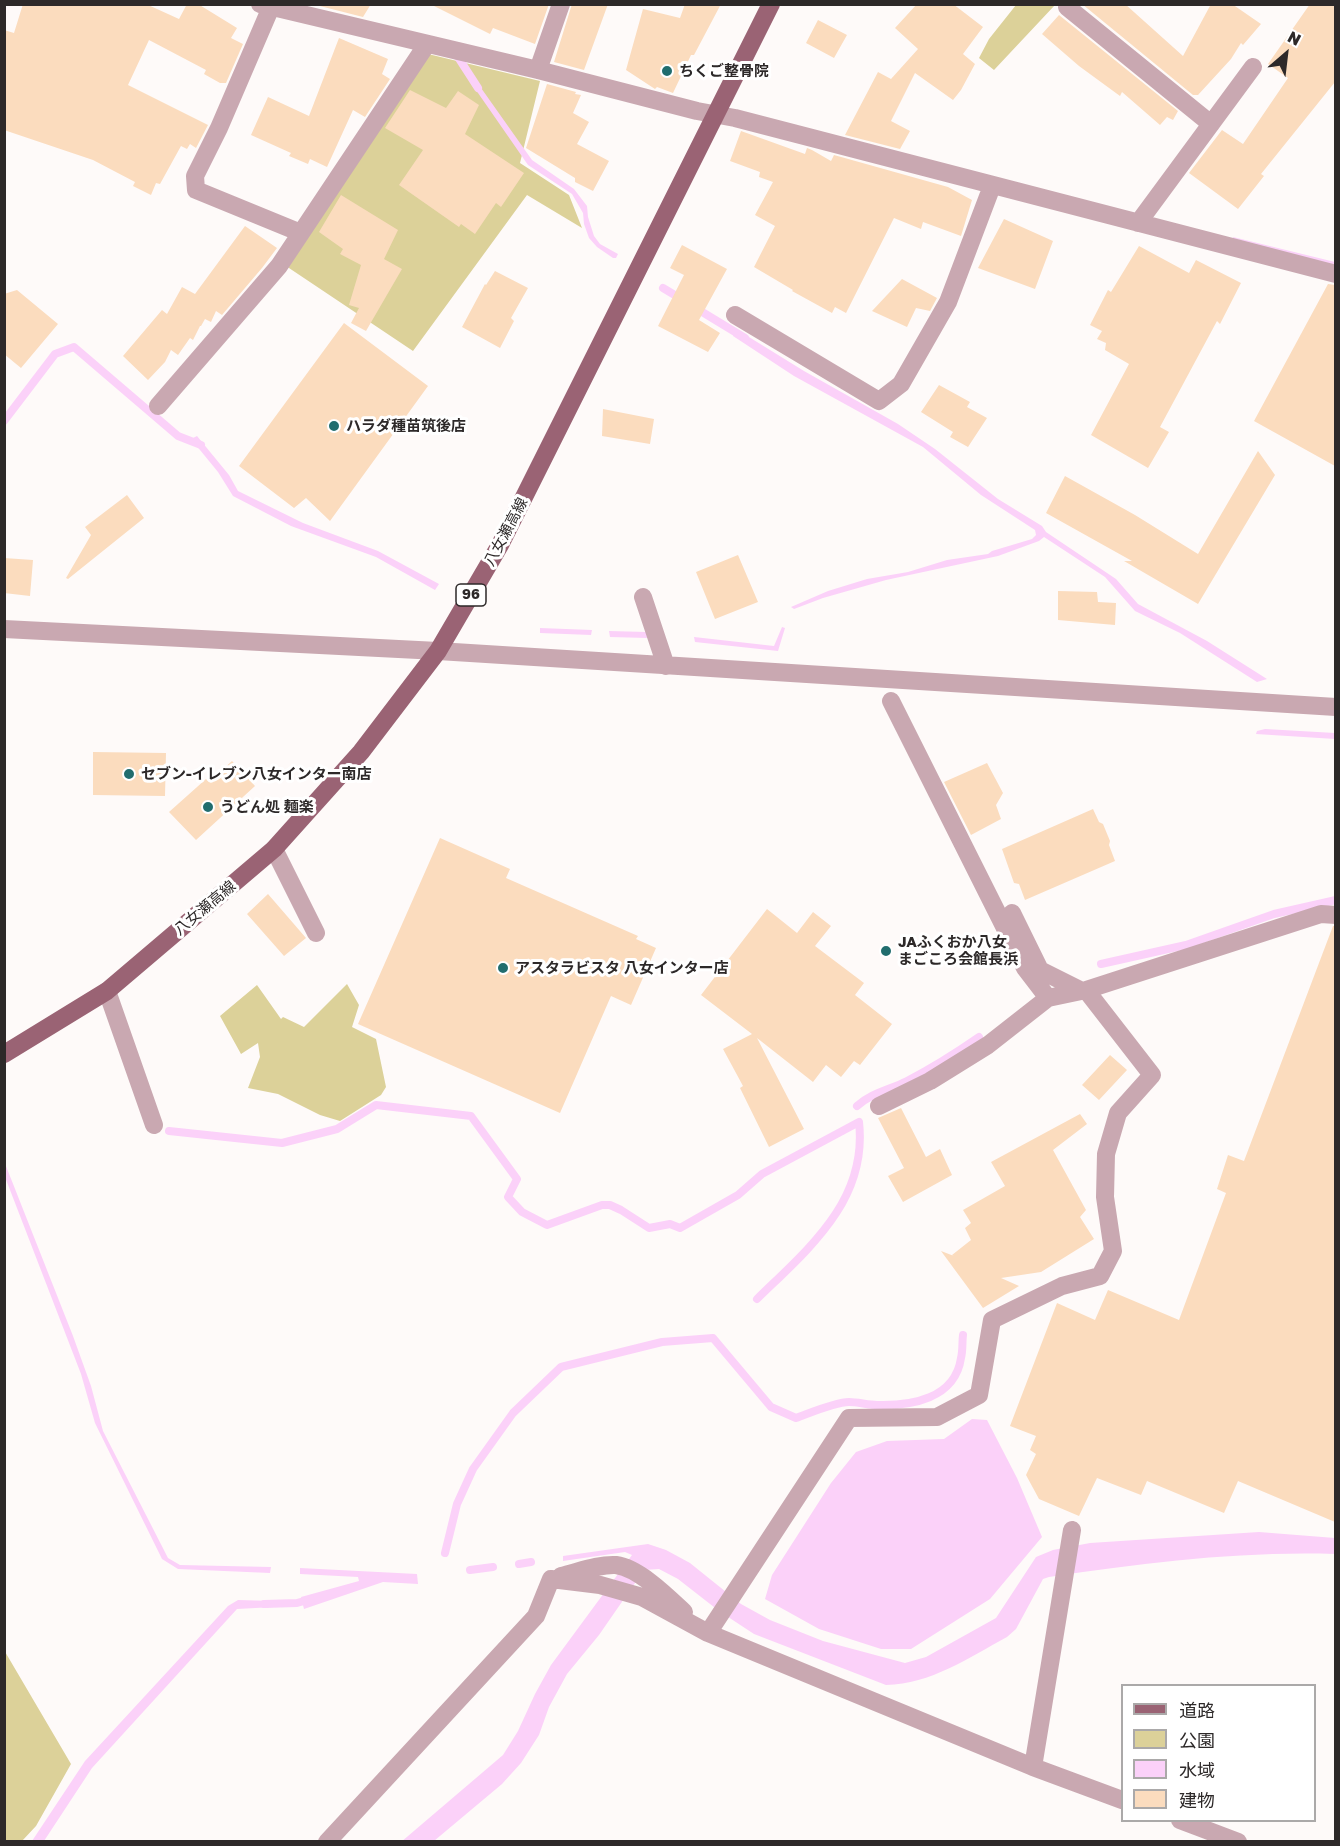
<!DOCTYPE html>
<html>
<head>
<meta charset="utf-8">
<style>
  body { margin:0 }
  #map { position:relative; width:1340px; height:1846px; overflow:hidden; background:#fefaf9; font-family:"Golos Text","Noto Sans JP",sans-serif }
  canvas { display:block }
  .frame { position:absolute; inset:0; border:6px solid #2d2929; pointer-events:none }
  .legend { position:absolute; left:1121px; top:1684px; width:195px; height:138px; box-sizing:border-box; background:#fff; border:2px solid #aba9a9; margin:0; padding:8px 10px; list-style:none; font-size:18px; color:#2d2929 }
  .legend li { display:flex; align-items:center; gap:12px; height:30px }
  .legend b { width:30px; border:2px solid #aba9a9 }
  .north { position:absolute; left:1256px; top:24px; width:60px; height:60px; -webkit-text-stroke:4px #fff; paint-order:stroke; rotate:28deg; font-size:16px; font-weight:700; line-height:24px; text-align:center; color:#2d2929 }
  .north::after { content:''; display:block; margin:auto; width:21px; height:27px; background:#2d2929; clip-path:polygon(50% 0,100% 100%,50% 72%,0 100%) }
</style>
</head>
<body>
<div id="map">
<canvas width="1340" height="1846"></canvas>
<div class="frame"></div>
<ul class="legend">
<li><b style="height:8px;background:#9a6374"></b>道路</li>
<li><b style="height:16px;background:#dcd199"></b>公園</li>
<li><b style="height:16px;background:#fbd1f9"></b>水域</li>
<li><b style="height:16px;background:#fbdcbe"></b>建物</li>
</ul>
<div class="north">N</div>
</div>
<script>
const ctx = document.querySelector('canvas').getContext('2d');
ctx.lineJoin = 'round';
function paint(path, color) { ctx.fillStyle = color; ctx.fill(path, 'evenodd'); }
function stroke(path, color, width, dash) { ctx.strokeStyle = color; ctx.lineWidth = width; ctx.lineCap = dash ? 'butt' : 'round'; ctx.setLineDash(dash || []); ctx.stroke(path); }
function write(font, color, halo, rows, align = 'center') {
  ctx.font = font + ' "Golos Text","Noto Sans JP",sans-serif'; ctx.lineWidth = 6; ctx.setLineDash([]); ctx.textBaseline = 'middle'; ctx.strokeStyle = halo; ctx.fillStyle = color; for (const [text, x, y, turn = 0] of rows) {
    ctx.save(); ctx.translate(x, y); ctx.rotate((+turn || 0) * Math.PI / 180); ctx.textAlign = isNaN(turn) ? turn : align; if (halo) ctx.strokeText(text, 0, 0); ctx.fillText(text, 0, 0); ctx.restore();
  }
}
paint(new Path2D(`
  M1016,5H1055L994,70L979,58L989,39Z
  M428,54L540,81L520,163L569,195L582,228L527,195L413,351L286,266Z
  M347,984L359,1005L352,1027L376,1039L386,1087L381,1095L340,1121L320,1115L278,1094L248,1088L260,1057L258,1043L241,1054L220,1016L257,985L281,1019L283,1017L304,1027Z
  M4,1650L71,1764L36,1826L22,1841H5Z`), '#dcd199');
paint(new Path2D(`
  M474,78L532,160L574,189L587,206L588,217L594,236L600,244L618,254L616,258H613L597,247L589,238L584,224L583,213L572,194L528,165L469,80Z
  M1233,237L1335,262V267L1233,241Z
  M736,329L804,371L898,424L935,449L998,499L1042,526L1046,532L1116,579L1138,604L1207,641L1267,679L1257,682L1180,633L1135,611L1105,577L1044,537L1039,541L998,556L886,580L823,598L794,609L791,607L828,591L867,579L908,572L947,560L988,554L992,551L1032,539L1036,535L1035,530L981,495L923,447L794,376L733,336Z
  M197,436L229,475L238,491L303,523L378,551L439,584L435,590L376,557L291,526L233,496L218,472L191,439Z
  M782,627L785,628L778,651L695,642L694,637L774,646Z
  M540,628L592,630L591,635L540,633Z
  M609,631L647,632V638L610,637Z
  M1265,729L1335,733V739L1256,734L1257,731Z
  M4,1161L73,1336L91,1386L103,1431L168,1558L180,1565L271,1567L270,1573L178,1569L162,1559L95,1423L81,1374L5,1177Z
  M972,1419L987,1420L1017,1478L1042,1537L990,1599L911,1649H881L819,1629L765,1599L772,1575L831,1483L856,1452L887,1441L944,1439Z
  M1259,1532L1335,1538V1554C1239,1551 1145,1563 1049,1577L1043,1579L1016,1629L1007,1637C968,1658 931,1684 886,1685L754,1634L719,1611L678,1579L659,1569L644,1570L599,1635L567,1674L549,1707L539,1735L521,1763L502,1784L434,1841L401,1842L503,1755L518,1731L535,1694L551,1665L632,1555L625,1552L563,1561V1556L648,1544L666,1550L690,1563L741,1604L770,1620L823,1641L905,1663L926,1657L996,1618L1036,1557L1053,1550L1090,1543Z
  M300,1568L417,1574L418,1584L383,1582L304,1609L301,1597L359,1581L358,1577L300,1574Z
  M238,1600L274,1601V1607L237,1609L92,1768L44,1841H32L85,1761L228,1606Z`), '#fbd1f9');
stroke(new Path2D(`
  M458,57L478,88
  M663,288L683,300
  M694,307L745,338
  M4,421L55,354L74,347L178,436L201,445
  M1101,964L1186,945L1274,914L1336,900
  M857,1106C871,1093 889,1090 907,1081C932,1068 956,1053 979,1037
  M169,1131L282,1143L337,1129L376,1105L471,1116L517,1179L508,1197L522,1212L547,1225L602,1205H610L621,1210L649,1228L670,1224L680,1228L738,1195L762,1174L859,1122C868,1201 808,1249 757,1299
  M445,1553L457,1504L473,1469L513,1413L561,1367L662,1342L713,1338L771,1407L796,1418C810,1413 835,1402 849,1402C858,1402 868,1405 877,1405C911,1406 955,1399 961,1358C963,1350 962,1342 963,1335
  M519,1564L531,1562
  M470,1570L493,1567
  M264,1604L297,1603L311,1599`), '#fbd1f9', 8);
paint(new Path2D(`
  M23,4H146L179,19L187,4H198L237,28L231,38L243,44L226,83H220L204,74L206,70L149,40L128,85L208,125L196,148L190,144L187,149L181,146L160,184L156,183L151,195L133,186L135,182L93,160L4,130V30L14,33Z
  M312,4H371L363,17Z
  M430,4H549L535,44L493,28L490,34Z
  M572,4H608L584,70L554,62Z
  M685,4H721L694,55H691L673,93L657,87L655,89L626,70L643,9L680,18Z
  M917,4H953L983,27L963,54L975,64L961,90L953,100L915,73L891,121L910,131L900,149L845,135L878,72L891,79L918,49L895,28Z
  M1082,4H1125L1183,56L1211,4H1232L1261,24L1243,45L1241,43L1231,59L1198,95H1193Z
  M1310,4H1335V82L1261,174L1264,176L1238,209L1189,173L1222,130L1243,144L1288,78L1268,64Z
  M1059,15L1178,111L1173,120L1167,117L1160,125L1122,92L1120,96L1079,66L1042,34Z
  M818,20L847,35L834,58L806,43Z
  M339,38L388,59L382,74L390,79L365,117L353,110L327,167L310,159L308,164L289,156L291,153L251,135L268,97L309,116Z
  M547,84L576,92L575,94L581,95L573,113L589,122L577,144L609,161L593,191L575,182V178L526,148Z
  M410,90L446,108L458,91L479,105L465,134L524,173L501,207L496,203L475,234L461,224L459,227L399,185L423,150L385,128Z
  M741,131L805,154L807,148L812,150L831,161L834,155L948,187L972,200L961,236L923,222L921,229L894,218L846,313L835,307L832,313L792,291L793,290L754,267L775,226L755,215L773,182L759,177L760,172L730,161Z
  M341,195L398,230L384,259L402,269L366,331L351,323L359,308L349,305L361,265L340,254L343,249L319,232Z
  M1004,219L1053,241L1035,289L978,268Z
  M245,226L277,248L262,268L222,315L216,311L211,322L205,319L201,326H200L193,340L190,338L178,355L171,350L165,362L148,380L123,356L162,310L167,314L182,287L195,294Z
  M682,245L727,269L699,320L720,333L708,352L658,326L684,275L670,268Z
  M1139,246L1189,273L1196,260L1241,283L1220,324L1217,321L1160,427L1169,432L1148,468L1091,435L1129,364L1105,350L1106,343L1097,339L1102,331L1090,325L1108,290L1111,292Z
  M495,271L528,288L511,318L514,321L500,348L462,327L485,284L486,285Z
  M902,279L937,298L930,311L916,308L907,327L872,311Z
  M1328,284L1335,285V466L1254,421Z
  M17,290L58,324L21,368L4,354V294Z
  M344,323L428,386L330,521L306,498L294,508L239,466Z
  M939,385L970,402L967,407L987,418L968,447L950,437L953,432L921,412Z
  M603,409L654,419L650,444L602,436Z
  M1258,451L1275,475L1198,604L1124,561H1132L1046,513L1065,476L1135,515L1198,554Z
  M127,495L144,518L68,579L66,578L91,535L85,527Z
  M738,555L758,602L715,619L696,572Z
  M4,558L33,560L30,596L4,593Z
  M1058,591L1097,592L1098,602L1116,603L1115,625L1058,620Z
  M93,752L166,753L165,796L93,795Z
  M232,761L255,786L196,840L169,812L206,779L209,782Z
  M987,763L1003,793L996,805L1001,819L971,835L944,782Z
  M1093,809L1099,822L1103,824L1110,841L1109,845L1115,861L1025,900L1019,884L1014,883L1002,849Z
  M440,838L510,869L506,878L638,936L636,939L656,948L631,1005L611,996L560,1113L358,1024Z
  M268,894L306,938L284,956L247,914Z
  M767,909L797,933L813,912L831,926L815,946L864,983L855,995L892,1024L860,1065L854,1061L841,1077L826,1065L813,1082L757,1038L804,1129L769,1147L740,1088L743,1086L723,1049L752,1034L701,995Z
  M1333,926H1335V1522L1238,1481L1224,1513L1147,1481L1141,1495L1097,1478L1079,1516L1039,1499L1026,1475L1036,1454L1030,1450L1036,1436L1010,1426L1057,1303L1095,1320L1108,1290L1179,1320L1226,1193L1217,1189L1228,1155L1244,1161Z
  M1110,1055L1127,1070L1099,1100L1082,1085Z
  M901,1108L926,1157L940,1149L952,1175L903,1202L888,1176L904,1168L878,1118Z
  M1080,1114L1087,1124L1053,1150L1086,1210L1080,1217L1094,1239L1041,1272L1001,1278L1019,1286L983,1308L941,1251L954,1256L952,1255L971,1240L965,1228L971,1223L963,1210L1005,1186L991,1162Z`), '#fbdcbe');
stroke(new Path2D(`
  M260,4L538,70L697,111L735,118L1336,274
  M271,7L219,128L195,176L196,190L301,233
  M1067,7L1211,124
  M538,70L561,4
  M1138,223L1253,67
  M735,315L879,401L901,384L948,302L992,186
  M158,406L279,266L427,44
  M643,597L666,666
  M4,629L438,651L1336,707
  M891,701L1025,968L1048,998L1086,990
  M274,849L316,933
  M1012,913L1040,970L1082,991
  M107,991L154,1125
  M879,1106L930,1081L988,1045L1048,998
  M561,1576C578,1572 598,1564 616,1565C639,1568 668,1597 684,1612
  M708,1633L849,1418L937,1417L979,1395L992,1320L1062,1286L1100,1276L1113,1251L1105,1197L1106,1154L1118,1113L1152,1075L1086,990L1321,914L1336,915
  M1033,1767L1072,1530
  M1180,1820L1238,1842
  M327,1842L536,1616L551,1579L600,1585L642,1597L708,1633L1033,1767L1122,1800`), '#c9a8b1', 18);
stroke(new Path2D(`
  M4,1054L107,991L274,849L361,752L438,651L500,545L771,4`), '#9a6374', 18);
for (const [x, y, r, color] of [
  [667,71,6,"#216d6e"],
  [334,426,6,"#216d6e"],
  [129,774,6,"#216d6e"],
  [208,807,6,"#216d6e"],
  [886,951,6,"#216d6e"],
  [503,968,6,"#216d6e"]
]) { const dot = new Path2D(); dot.arc(x, y, r, 0, 2 * Math.PI); ctx.fillStyle = color; ctx.fill(dot); stroke(dot, '#fff', 2); }
for (const [x, y, w] of [
  [471,595,30]
]) { const box = new Path2D(); box.roundRect(x - w / 2, y - 11, w, 22, 4.5); ctx.fillStyle = '#fff'; ctx.fill(box); stroke(box, '#2d2929', 1.5); }
write('bold 14px', '#2d2929', null, [
  ["96",471,595]
]);
write('bold 15px', '#2d2929', '#fff', [
  ["ちくご整骨院",679,71],
  ["ハラダ種苗筑後店",346,426],
  ["セブン-イレブン八女インター南店",141,774],
  ["うどん処 麺楽",220,807],
  ["JAふくおか八女",898,942],
  ["まごころ会館長浜",898,959],
  ["アスタラビスタ 八女インター店",515,968]
], 'left');
write('15px', '#2d2929', '#fff', [
  ["八女瀬高線",506,532,-62],
  ["八女瀬高線",205,908,-40]
]);
</script>
</body>
</html>
